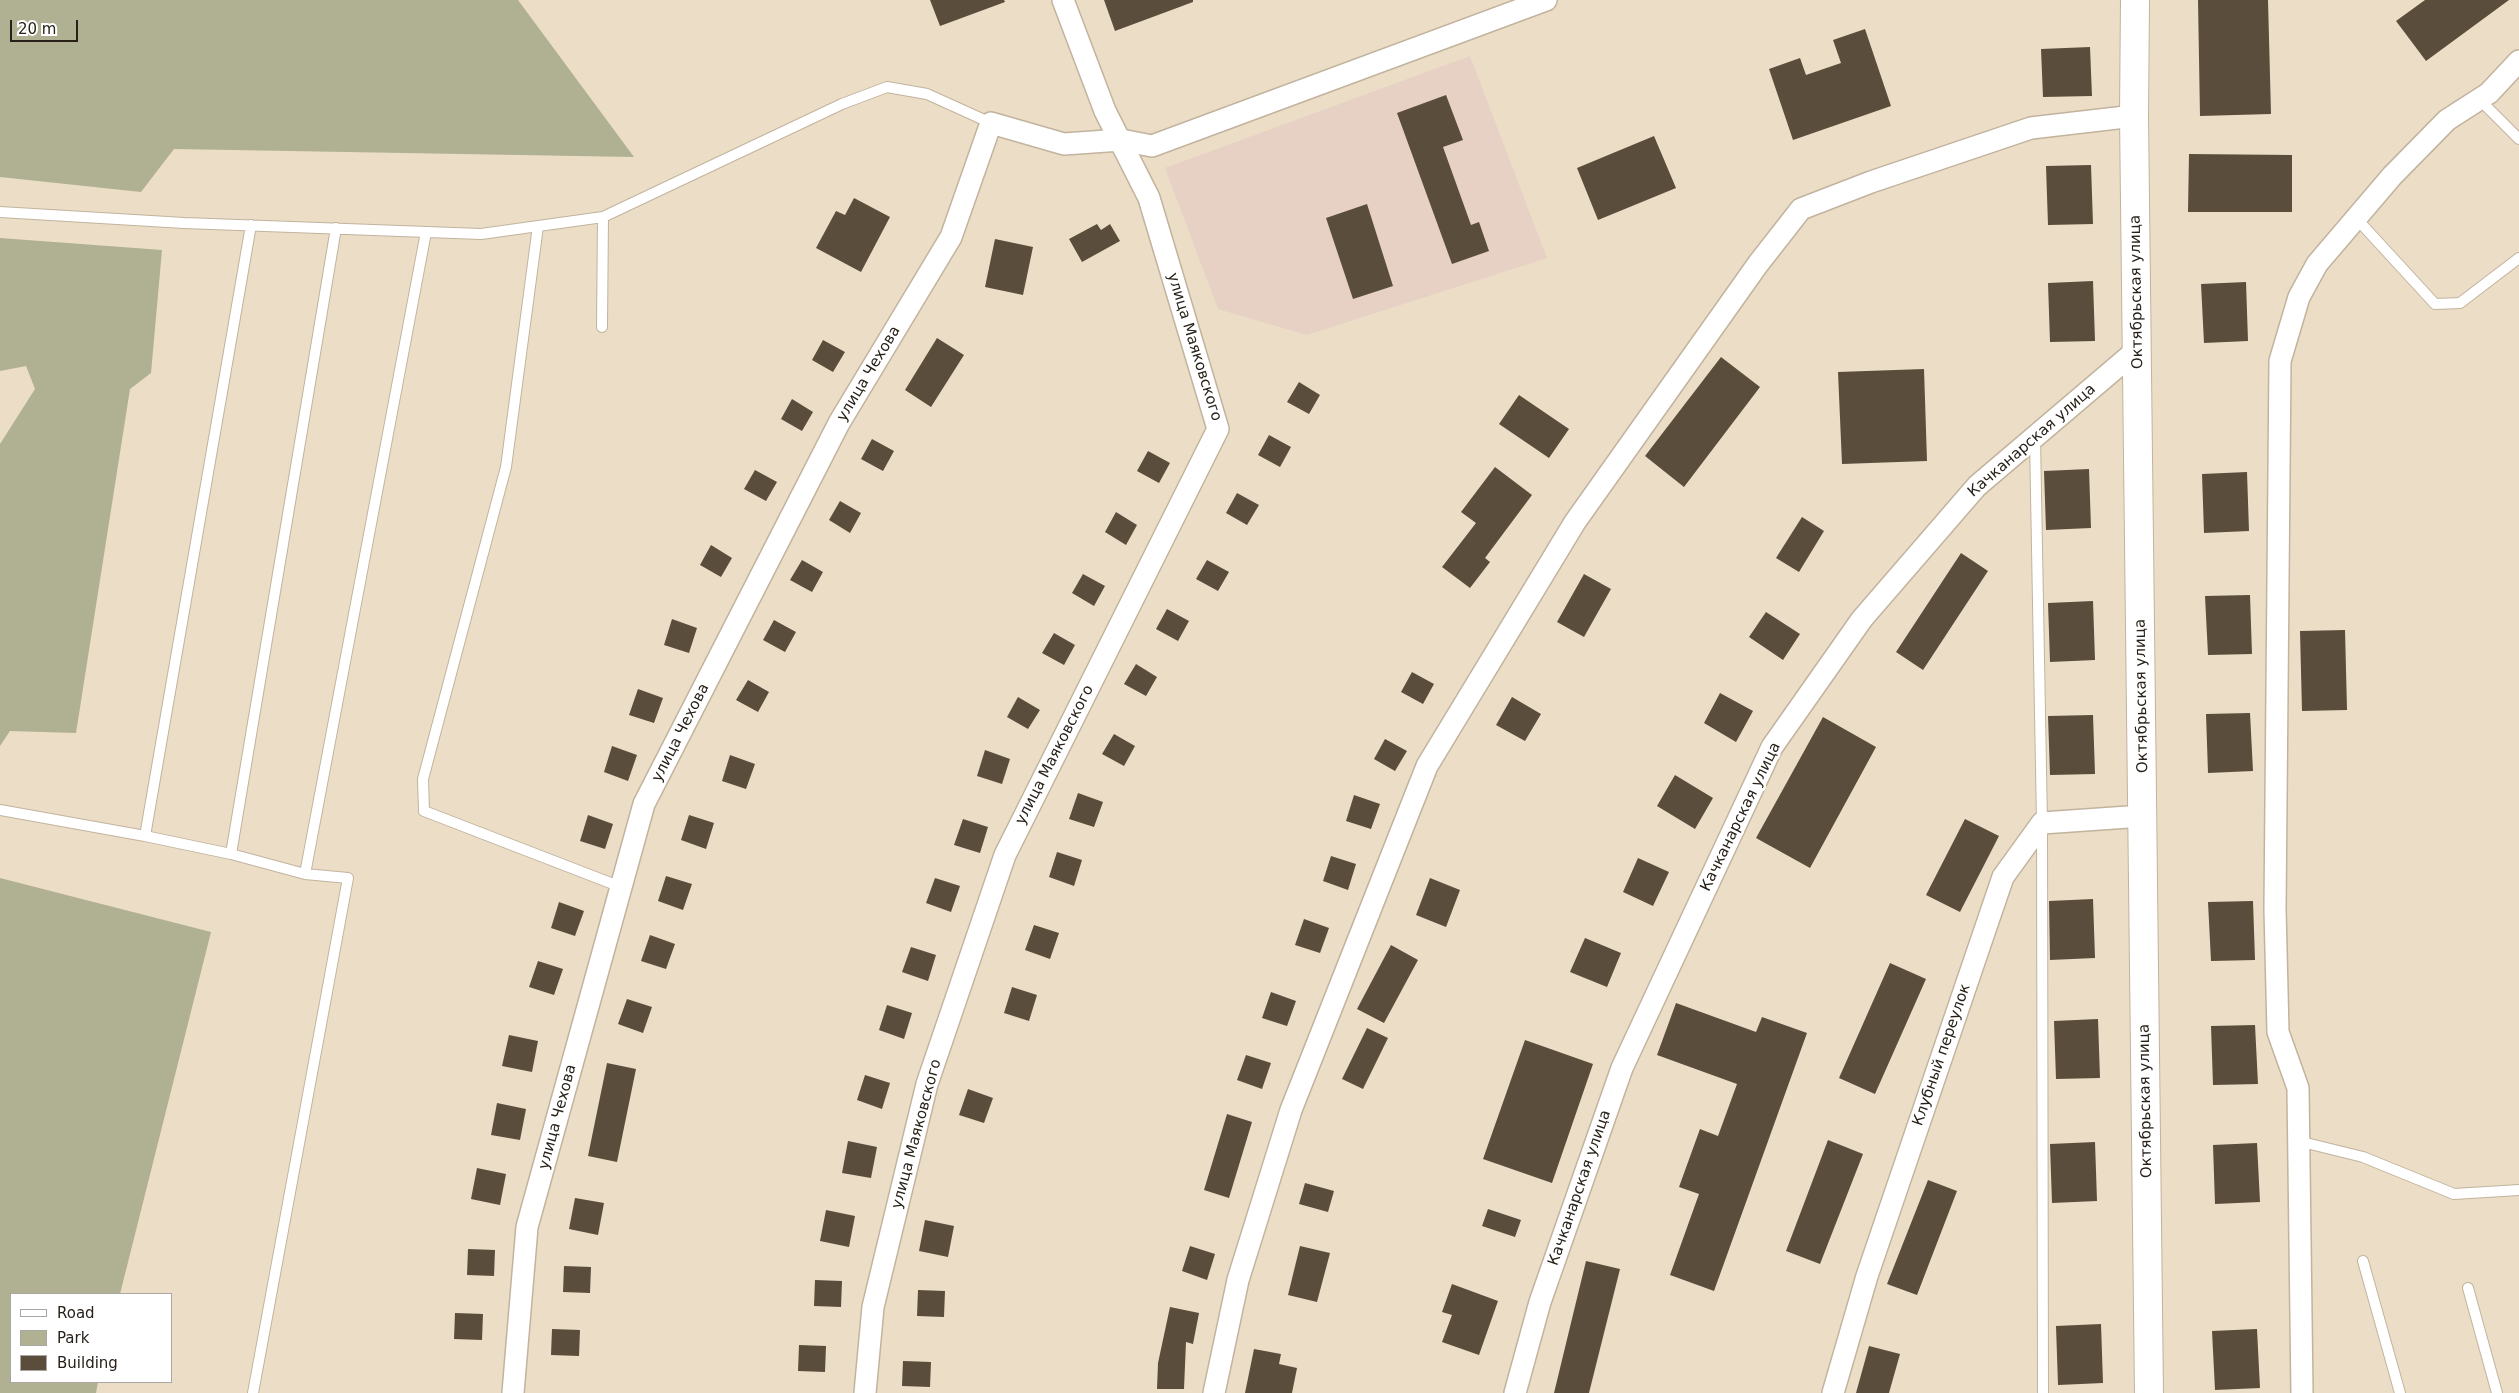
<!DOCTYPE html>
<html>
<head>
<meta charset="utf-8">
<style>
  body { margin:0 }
  #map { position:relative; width:2519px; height:1393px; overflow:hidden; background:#ecddc7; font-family:"DejaVu Sans",sans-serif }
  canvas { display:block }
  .legend { position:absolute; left:10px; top:1293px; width:162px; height:90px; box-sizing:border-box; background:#fff; border:1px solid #a9a6a3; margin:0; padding:6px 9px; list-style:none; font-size:15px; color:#272119 }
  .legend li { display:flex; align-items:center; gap:10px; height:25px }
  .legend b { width:25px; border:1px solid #a9a6a3 }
  .scale { position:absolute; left:10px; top:20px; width:68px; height:22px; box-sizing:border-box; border:2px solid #272119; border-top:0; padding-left:6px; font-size:15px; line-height:18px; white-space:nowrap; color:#272119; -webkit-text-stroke:4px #fff; paint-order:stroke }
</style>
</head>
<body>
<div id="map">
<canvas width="2519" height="1393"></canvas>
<ul class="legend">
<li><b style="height:6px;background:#fff"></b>Road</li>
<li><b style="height:14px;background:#afb192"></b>Park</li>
<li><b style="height:14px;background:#5a4d3b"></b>Building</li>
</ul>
<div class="scale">20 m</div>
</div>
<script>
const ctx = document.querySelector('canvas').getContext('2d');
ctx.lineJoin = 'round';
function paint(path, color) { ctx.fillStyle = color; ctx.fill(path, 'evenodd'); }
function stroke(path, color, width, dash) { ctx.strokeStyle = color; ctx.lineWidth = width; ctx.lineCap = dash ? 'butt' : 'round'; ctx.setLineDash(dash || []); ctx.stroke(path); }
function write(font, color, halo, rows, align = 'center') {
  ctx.font = font + ' "DejaVu Sans",sans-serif'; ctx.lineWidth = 5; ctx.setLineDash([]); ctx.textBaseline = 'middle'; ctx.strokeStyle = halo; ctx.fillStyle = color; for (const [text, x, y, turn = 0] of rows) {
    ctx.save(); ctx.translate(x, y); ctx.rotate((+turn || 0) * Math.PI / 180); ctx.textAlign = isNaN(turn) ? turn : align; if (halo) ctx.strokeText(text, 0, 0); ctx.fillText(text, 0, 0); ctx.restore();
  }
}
paint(new Path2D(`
  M1470,56L1547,258L1307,335L1218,309L1165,168Z`), '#e6d1c4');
paint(new Path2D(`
  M0,0H518L634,157L174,149L141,192L0,177Z
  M0,238L162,250L151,373L130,389L76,733L10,731L0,746V444L35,389L26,366L0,371Z
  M0,878L211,932L120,1294H11V1382H98L96,1393H0Z`), '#afb192');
paint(new Path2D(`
  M930,0H1004L1005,2L940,26Z
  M1104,0H1193V2L1115,31Z
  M2198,0H2268L2271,114L2200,116Z
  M2425,0H2509L2426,61L2396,21Z
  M1865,29L1891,106L1793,140L1769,69L1800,58L1806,75L1841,63L1833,40Z
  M2090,47L2092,96L2043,97L2041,49Z
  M1446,95L1463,140L1443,147L1471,225L1479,222L1489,251L1452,264L1397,113Z
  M1654,136L1676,188L1598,220L1577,168Z
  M2189,154L2292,155V212H2188Z
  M2091,165L2093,224L2048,225L2046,166Z
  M854,198L890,217L861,272L816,248L836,211L845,215Z
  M1367,204L1393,286L1353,299L1326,218Z
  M1097,224L1101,230L1110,224L1120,241L1082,262L1069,239Z
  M995,239L1033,247L1023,295L985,287Z
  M2093,281L2095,341L2050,342L2048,283Z
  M2246,282L2248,341L2204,343L2201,284Z
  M937,338L964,355L931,407L905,390Z
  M823,340L845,352L833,372L812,360Z
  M1721,357L1760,387L1684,487L1645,456Z
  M1924,369L1927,461L1842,464L1838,372Z
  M1299,382L1320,395L1309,414L1287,402Z
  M1519,395L1569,429L1549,458L1499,424Z
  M792,399L813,412L802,431L781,419Z
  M1269,435L1291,447L1280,467L1258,455Z
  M872,439L894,451L883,471L861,459Z
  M1148,451L1170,463L1159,483L1137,471Z
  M1495,467L1532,495L1485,558L1490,562L1470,588L1442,567L1476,523L1461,512Z
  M2089,469L2091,528L2046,530L2044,471Z
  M755,470L777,482L766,501L744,489Z
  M2247,472L2249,531L2204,533L2202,474Z
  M1237,493L1259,505L1247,525L1226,513Z
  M840,501L861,513L850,533L829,520Z
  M1116,512L1137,525L1126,545L1105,532Z
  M1802,517L1824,531L1799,572L1776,558Z
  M711,545L732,558L721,577L700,565Z
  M1961,553L1988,571L1923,670L1896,652Z
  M802,560L823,572L812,592L790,580Z
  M1207,560L1229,572L1218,591L1196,579Z
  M1083,574L1105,586L1094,606L1072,593Z
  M1584,574L1611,589L1584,637L1557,622Z
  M2250,595L2252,654L2208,655L2205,596Z
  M2093,601L2095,660L2050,662L2048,603Z
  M1167,609L1189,621L1178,641L1156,629Z
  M1766,612L1800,634L1783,660L1749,637Z
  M672,619L697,628L689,653L664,645Z
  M774,620L796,632L785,652L763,640Z
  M2345,630L2347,710L2302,711L2300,631Z
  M1054,633L1075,645L1064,665L1042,653Z
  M1136,664L1157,677L1146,696L1124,684Z
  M1412,672L1434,684L1423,704L1401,692Z
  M748,680L769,692L758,712L736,700Z
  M638,689L663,698L654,723L629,715Z
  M1720,693L1753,711L1736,742L1704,723Z
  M1018,697L1040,710L1028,729L1007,717Z
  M1512,697L1541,714L1525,741L1496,725Z
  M2250,713L2253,771L2208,773L2206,714Z
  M2093,715L2095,774L2050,775L2048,716Z
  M1823,717L1876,747L1810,868L1756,838Z
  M1114,734L1135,746L1124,766L1102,754Z
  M1385,739L1407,751L1395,771L1374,759Z
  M612,746L637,755L628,781L604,772Z
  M985,750L1010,759L1002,784L977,776Z
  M730,755L755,764L746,789L722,781Z
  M1675,775L1713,798L1695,829L1657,806Z
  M1078,793L1103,802L1094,827L1069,819Z
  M1354,795L1380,804L1371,829L1346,821Z
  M588,815L613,824L605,849L580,841Z
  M689,815L714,823L706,849L681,840Z
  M963,819L988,827L980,853L954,845Z
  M1965,819L1999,836L1960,912L1926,895Z
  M1057,852L1082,860L1074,886L1049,877Z
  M1331,856L1356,864L1348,890L1323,881Z
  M1638,858L1669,872L1653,906L1623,892Z
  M666,876L692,884L683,910L658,901Z
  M935,878L960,886L951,912L926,903Z
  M1430,878L1460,890L1446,927L1416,915Z
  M2093,899L2095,958L2050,960L2049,901Z
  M2253,901L2255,960L2211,961L2208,902Z
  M559,902L584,911L575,936L551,928Z
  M1304,919L1329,928L1320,953L1295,945Z
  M1034,925L1059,933L1050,959L1025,950Z
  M650,935L675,944L666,969L641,961Z
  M1585,938L1621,953L1607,987L1570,972Z
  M1391,945L1418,960L1384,1023L1357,1009Z
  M911,947L936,955L928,981L902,972Z
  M538,961L563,969L554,995L529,987Z
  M1890,963L1926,979L1875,1094L1839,1078Z
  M1012,987L1037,995L1029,1021L1004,1013Z
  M1271,992L1296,1001L1287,1026L1262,1018Z
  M627,999L652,1007L643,1033L618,1024Z
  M1676,1003L1756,1032L1762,1017L1807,1033L1714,1291L1670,1275L1699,1194L1679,1187L1700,1129L1718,1136L1737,1084L1657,1055Z
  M887,1005L912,1013L904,1039L879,1030Z
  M2098,1019L2100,1078L2056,1079L2054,1021Z
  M2255,1025L2258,1084L2213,1085L2211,1026Z
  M1367,1028L1388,1038L1363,1089L1342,1079Z
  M509,1035L538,1041L532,1072L502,1066Z
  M1525,1040L1593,1064L1552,1183L1483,1159Z
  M1246,1055L1271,1063L1262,1089L1237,1080Z
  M607,1063L636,1069L617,1162L588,1156Z
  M865,1075L890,1083L882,1109L857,1100Z
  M968,1089L993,1098L984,1123L959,1115Z
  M497,1103L526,1109L520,1140L491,1135Z
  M1227,1114L1252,1122L1229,1198L1204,1190Z
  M1828,1140L1863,1154L1820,1264L1786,1251Z
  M848,1141L877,1147L871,1178L842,1173Z
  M2095,1142L2097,1201L2052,1203L2050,1144Z
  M2257,1143L2260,1202L2215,1204L2213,1145Z
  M477,1168L506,1174L500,1205L471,1199Z
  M1928,1180L1957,1191L1917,1295L1887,1284Z
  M1305,1183L1334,1191L1328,1212L1299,1204Z
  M575,1198L604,1203L598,1235L569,1229Z
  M1488,1209L1521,1220L1515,1237L1482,1226Z
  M826,1210L855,1216L849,1247L820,1241Z
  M925,1220L954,1226L948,1257L919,1251Z
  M1190,1246L1215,1254L1207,1280L1182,1271Z
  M1300,1246L1330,1253L1317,1302L1288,1295Z
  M468,1249L495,1250L494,1276L467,1275Z
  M1586,1261L1620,1269L1589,1393H1554Z
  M564,1266L591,1267L590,1293L563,1292Z
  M815,1280L842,1281L841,1307L814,1306Z
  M1452,1284L1498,1301L1479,1355L1442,1342L1452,1315L1442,1312Z
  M918,1290L945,1291L944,1317L917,1316Z
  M1170,1307L1199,1313L1193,1344L1186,1342L1184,1389H1157L1158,1363Z
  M455,1313L483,1314L482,1340L454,1339Z
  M2101,1324L2103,1383L2058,1385L2056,1326Z
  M552,1329L580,1330L579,1356L551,1355Z
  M2257,1329L2260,1388L2215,1390L2212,1331Z
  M799,1345L826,1346L825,1372L798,1371Z
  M1869,1346L1900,1354L1889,1393H1856Z
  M1254,1349L1281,1354L1279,1364L1297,1368L1292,1393H1245Z
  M903,1361L931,1362L930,1387L902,1386Z`), '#5a4d3b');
const lane = new Path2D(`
  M2479,99L2519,139
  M0,212L184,223L481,234L603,217L842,104L887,87L927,94L991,123
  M2356,218L2435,304L2460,303L2519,258
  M538,226L506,467L423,779L424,811L621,887
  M602,327L603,217
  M2035,438L2042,823L2043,1393
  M0,810L145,836L231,854L305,874L348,878L253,1393
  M145,836L251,225
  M231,854L336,228
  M305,874L426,232
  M2298,1141L2363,1157L2454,1194L2519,1190
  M2363,1261L2400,1393
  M2468,1288L2497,1393`);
const street = new Path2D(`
  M513,1393L527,1227L644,804L839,423L951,237L991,123L1064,144L1121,140L1152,146L1546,0
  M865,1393L873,1307L927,1084L1005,855L1218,429L1149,198L1105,111L1063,0
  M1214,1393L1238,1280L1291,1110L1427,766L1575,522L1758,264L1801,209L1871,182L2031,128L2134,116
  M1515,1393L1540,1302L1622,1068L1772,747L1862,619L1977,486L2138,349
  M1833,1393L1867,1276L2003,877L2042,823L2143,816
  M2302,1393L2298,1088L2278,1032L2275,909L2280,361L2299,297L2317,264L2392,176L2447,120L2489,93L2519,61`);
const secondary = new Path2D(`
  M2135,0L2134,116L2149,1393`);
stroke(lane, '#c2b39e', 12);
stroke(street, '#c2b39e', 24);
stroke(secondary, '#c2b39e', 30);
stroke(lane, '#fff', 10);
stroke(street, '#fff', 21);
stroke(secondary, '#fff', 28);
write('15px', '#272119', '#fff', [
  ["Октябрьская улица",2137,292,-91],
  ["улица Маяковского",1194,347,73],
  ["улица Чехова",869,374,-59],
  ["Качканарская улица",2032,441,-41],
  ["Октябрьская улица",2142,696,-91],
  ["улица Чехова",681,733,-63],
  ["улица Маяковского",1055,755,-63],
  ["Качканарская улица",1741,817,-64],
  ["Клубный переулок",1942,1055,-71],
  ["Октябрьская улица",2146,1101,-91],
  ["улица Чехова",558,1117,-75],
  ["улица Маяковского",917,1134,-75],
  ["Качканарская улица",1580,1188,-71]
]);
</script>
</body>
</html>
